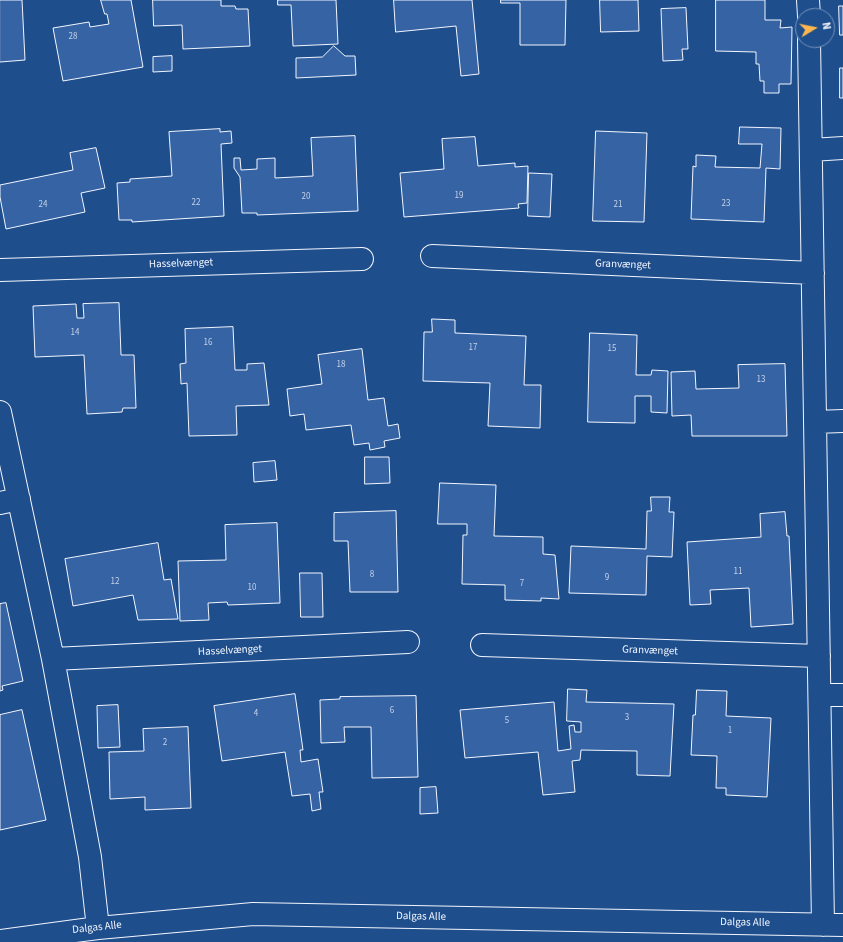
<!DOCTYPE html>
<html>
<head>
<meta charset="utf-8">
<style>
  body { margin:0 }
  #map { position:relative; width:843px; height:942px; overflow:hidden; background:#1f4e8c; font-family:"Source Sans 3",sans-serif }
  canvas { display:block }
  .north { position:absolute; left:795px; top:8px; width:40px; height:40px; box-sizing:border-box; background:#1f4e8c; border:1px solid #7391ba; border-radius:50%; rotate:80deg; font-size:11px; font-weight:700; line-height:16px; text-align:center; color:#f2f6ff }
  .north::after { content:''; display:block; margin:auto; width:14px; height:18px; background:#ffb74d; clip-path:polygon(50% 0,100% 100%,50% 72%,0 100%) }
</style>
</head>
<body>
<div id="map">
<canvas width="843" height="942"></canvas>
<div class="north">N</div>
</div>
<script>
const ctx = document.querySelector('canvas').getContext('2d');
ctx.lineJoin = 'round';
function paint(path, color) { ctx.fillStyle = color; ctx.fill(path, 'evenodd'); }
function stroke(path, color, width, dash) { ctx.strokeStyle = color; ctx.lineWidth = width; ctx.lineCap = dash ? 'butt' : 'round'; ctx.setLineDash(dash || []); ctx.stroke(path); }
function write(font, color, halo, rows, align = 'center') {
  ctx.font = font + ' "Source Sans 3",sans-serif'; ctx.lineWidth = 3; ctx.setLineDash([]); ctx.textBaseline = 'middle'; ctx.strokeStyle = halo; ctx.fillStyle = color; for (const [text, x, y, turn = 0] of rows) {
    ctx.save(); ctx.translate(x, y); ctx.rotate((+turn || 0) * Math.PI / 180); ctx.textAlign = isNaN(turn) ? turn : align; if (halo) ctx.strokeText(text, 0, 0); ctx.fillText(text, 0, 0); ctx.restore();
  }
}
const building = new Path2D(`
  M0,0H22L25,60L0,62Z
  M101,0H131L143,67L63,81L53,28L89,22L90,27L109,24L107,14H105Z
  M153,0H221V6H235L236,9H248L250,46L183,49L182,25L154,26Z
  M278,0H336L338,44L293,46L291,5H278Z
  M394,0H472L479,74L461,76L456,26L396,32Z
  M501,0H566L565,45H520V3H501Z
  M600,0H638L639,31L601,32Z
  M716,0H765V20H781L780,28L792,27L791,84H779V93H764V81H760L759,64H756V52L716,51Z
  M839,6H843V35H840Z
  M686,8L688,49H682L683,60L663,61L661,9Z
  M334,46L345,56H355L356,75L296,78V58L322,57Z
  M172,56V71L153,72V57Z
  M840,68H843V98H840Z
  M740,127L781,128L780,169L766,168L764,222L691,219L693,166L696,167V155L716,156L715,167L760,168L762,144H739Z
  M220,129V132L231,131L232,143L221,144L224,216L132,222V220H119L117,183L130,182V179L172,176L169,132Z
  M596,131L647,133L644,222L593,221Z
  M355,136L358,211L257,215V213H242L240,177L234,168V158H240L241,170L257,169V159L275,158V178L313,176L311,138Z
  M475,137L478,166L515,163V167L528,166L527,203L518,204L519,208L404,217L400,173L444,169L442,139Z
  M96,148L105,188L81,193L85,212L6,229L0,197V185L73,170L70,153Z
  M529,173L552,174L550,217L528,216Z
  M119,303L121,355H134L136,408H123L122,412L87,414L84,355L35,357L33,306L76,304L77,318H84L83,304Z
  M432,319L455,320V333L526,336L524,385H541L540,428L488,426L490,383L423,381L424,332H432Z
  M233,327L235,370H247V364L264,363L269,405L236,406L237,435L189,436L187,383L181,384L180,364L186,363L185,329Z
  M590,333L637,335L636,375H651L652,370L668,371L667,413L651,412V396H635V423L588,422Z
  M362,349L368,400L384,398L388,426L398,424L400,438L384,441L385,447L370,450L369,443L354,445L351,425L306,430L304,414L290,416L287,389L322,384L318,355Z
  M785,364L787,436H692L691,415L672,416L671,372L695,371L696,389L739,388L738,365Z
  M365,457H389L390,483L365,484Z
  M275,461L277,480L254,482L253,463Z
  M440,483L496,485L494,536L543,537V554L555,555L559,599L541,598V601L505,600V585L462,584L463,535H467V524H438Z
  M651,497H670L669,512H674L672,557L647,556L646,595L569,593L571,546L646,549L647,511H651Z
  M396,511L398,592H350L348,541H334V513Z
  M785,512L787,536H789L793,624L751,627L749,588L710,590L711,604L690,605L687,542L761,537L760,514Z
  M277,523L280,603L228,605L227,602L208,603L209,620L180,621L178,561L226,560L225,525Z
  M158,543L164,580L171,579L178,619L138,620L133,595L73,606L65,559Z
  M300,573H322L323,617H301Z
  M6,603L23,681L2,686L3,690L0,691V604Z
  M568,689L587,690L586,702L674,704L670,776L637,775V751L581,750L580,760L572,761L575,792L543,795L538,752L465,758L460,710L554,702L558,751L571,749L569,726L574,725L575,732H581V722L567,721Z
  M697,690L727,691L726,716L771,718L767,797L726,795V788H716L717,756L691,755L693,715H695Z
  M295,694L303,750H300L301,762L318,759L323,792H319L321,809L312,811L310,794L292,796L285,752L222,761L214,706Z
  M416,696L418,777L372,778L371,727H344L345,742L321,743L320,700L340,699V697Z
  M118,705L120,747L98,748L97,706Z
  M22,710L46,820L0,830V715Z
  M188,727L191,808L145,810V797L110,799L109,752L144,751L143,729Z
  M436,787L438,813L420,814V788Z`);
paint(building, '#3563a3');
stroke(building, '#f2f6ff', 1);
const minor = new Path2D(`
  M808,0L809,16
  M809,40L823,925
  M811,150L843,148
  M432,256L813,273
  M0,270L362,259
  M0,412L53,659L90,857L98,928
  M815,422L843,421
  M0,503L19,499
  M482,645L819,656
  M53,659L408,642
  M820,695H843
  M0,941L98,928L253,914L843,925`);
stroke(minor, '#f2f6ff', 24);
stroke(minor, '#1f4e8c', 22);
write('9px', '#c3d1e8', null, [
  ["28",73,37],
  ["19",459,196],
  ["20",306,197],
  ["22",196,203],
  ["23",726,204],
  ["24",43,205],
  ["21",618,205],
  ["14",75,333],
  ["16",208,343],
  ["17",473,348],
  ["15",612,349],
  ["18",341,365],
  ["13",761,380],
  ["11",738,572],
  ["8",372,575],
  ["9",607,578],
  ["12",115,582],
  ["7",522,584],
  ["10",252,588],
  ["6",392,711],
  ["4",256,714],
  ["3",627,718],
  ["5",507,721],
  ["1",730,731],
  ["2",165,743]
]);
write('11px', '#f2f6ff', '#1f4e8c', [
  ["Hasselvænget",181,264,-2],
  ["Granvænget",623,265,2],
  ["Hasselvænget",230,651,-3],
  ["Granvænget",650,651,2],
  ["Dalgas Alle",421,917,1],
  ["Dalgas Alle",745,923,1],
  ["Dalgas Alle",97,928,-6]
]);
</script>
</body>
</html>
